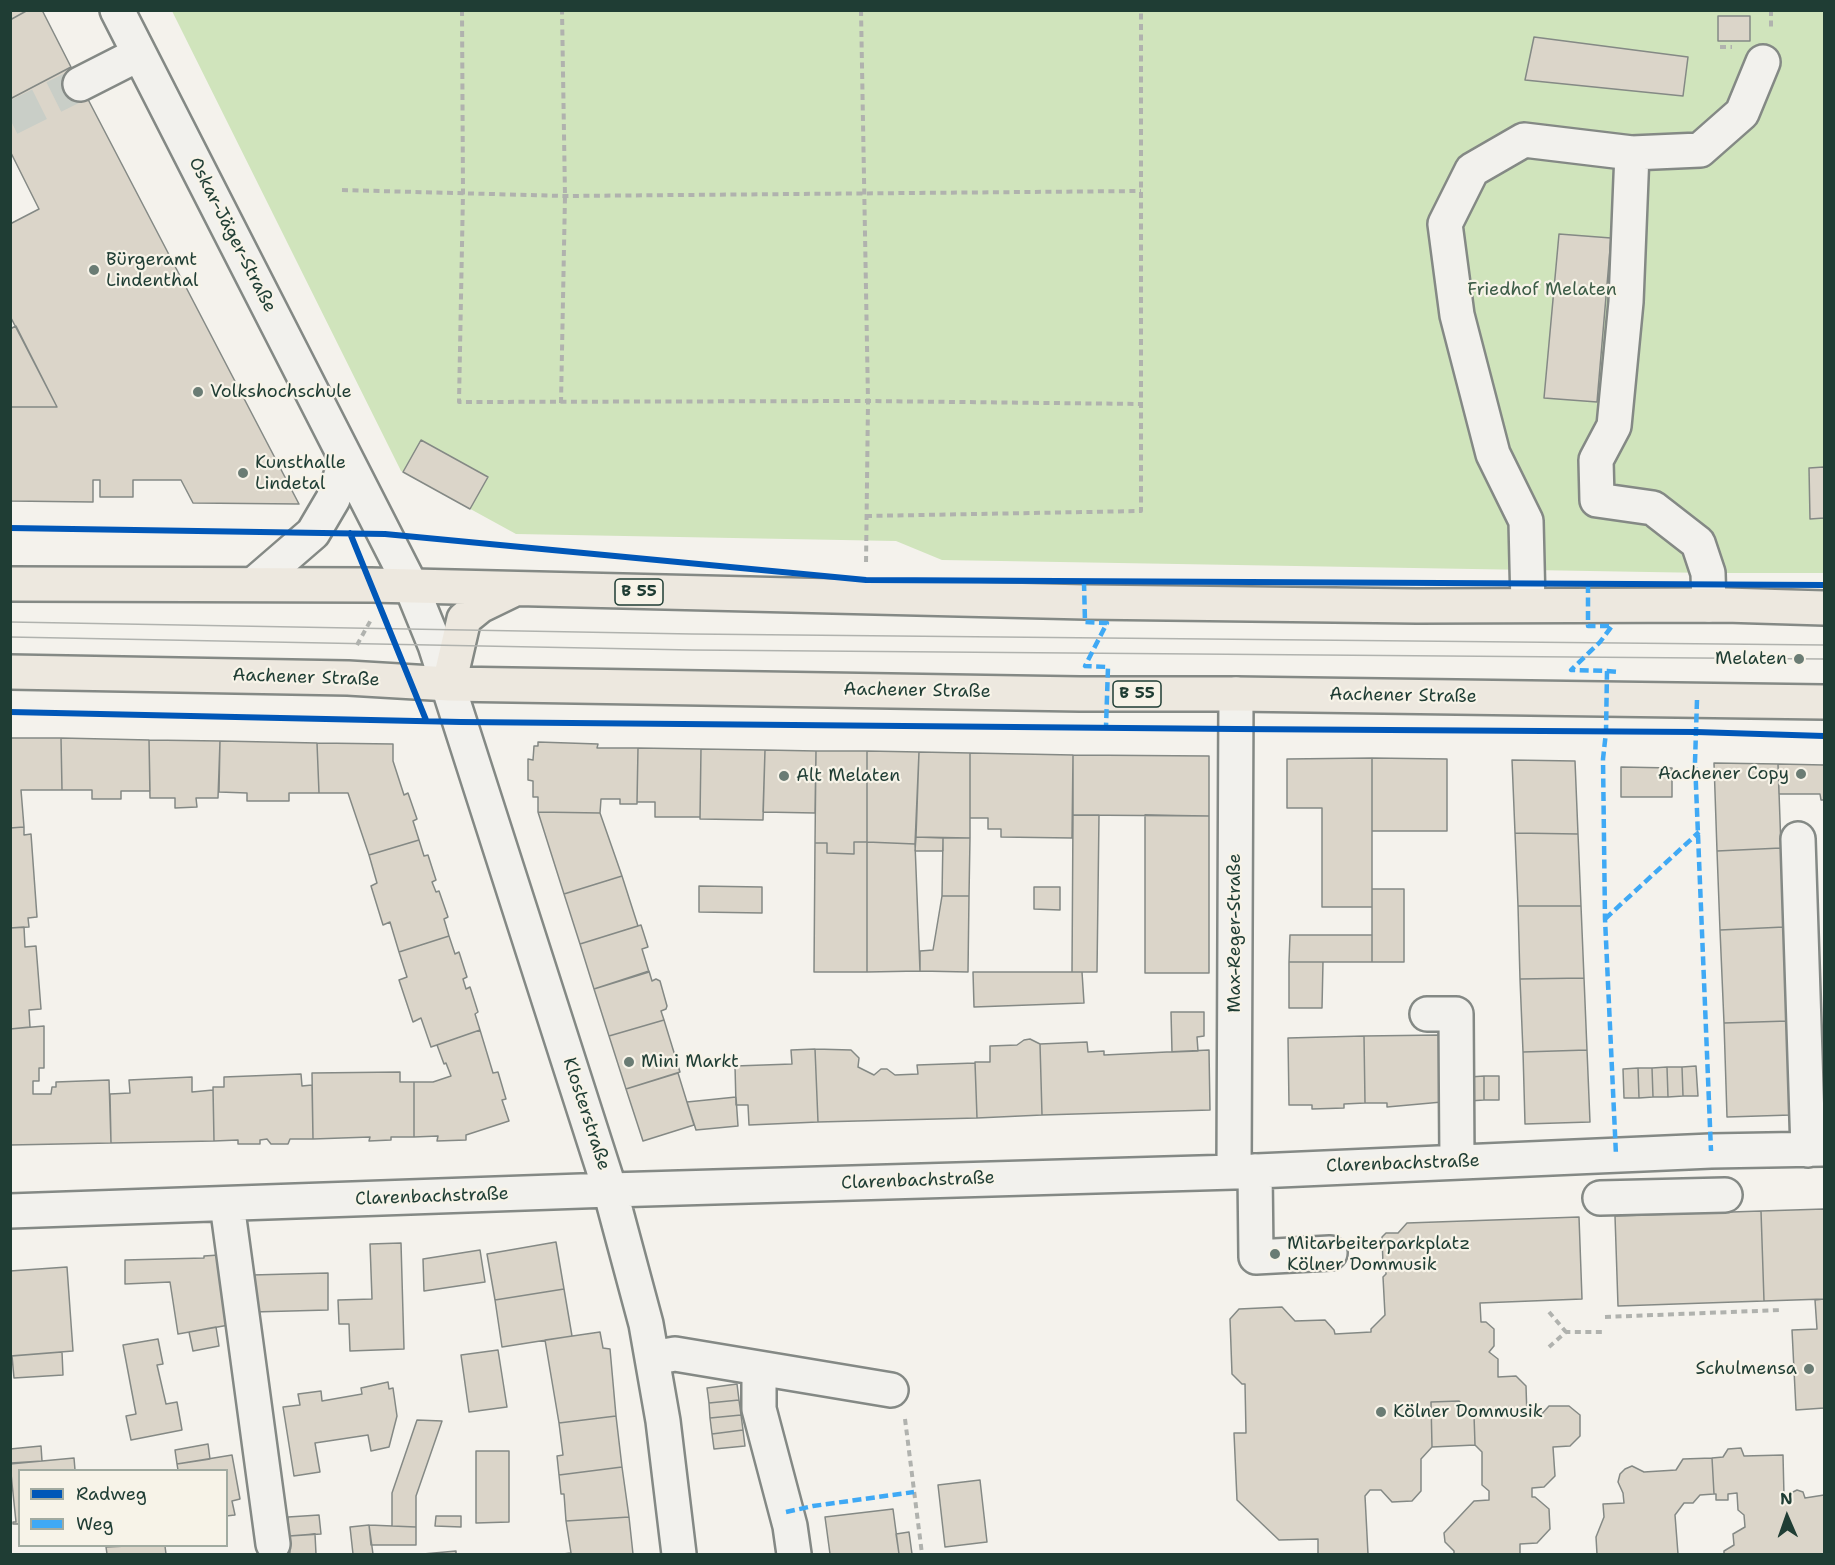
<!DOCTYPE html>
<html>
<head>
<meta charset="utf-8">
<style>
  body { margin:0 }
  #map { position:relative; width:1835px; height:1565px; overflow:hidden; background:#f4f2ec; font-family:"Shantell Sans",sans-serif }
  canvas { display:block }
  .frame { position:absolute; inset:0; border:12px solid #1f3d34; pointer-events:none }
  .legend { position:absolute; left:18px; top:1469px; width:210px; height:78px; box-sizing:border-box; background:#f7f3e8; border:2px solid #a1aaa0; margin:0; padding:8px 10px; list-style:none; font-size:18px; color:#1f3d34 }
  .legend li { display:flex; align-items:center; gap:12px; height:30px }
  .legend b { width:30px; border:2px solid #a1aaa0 }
  .north { position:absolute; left:1757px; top:1487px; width:60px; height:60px; -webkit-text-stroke:4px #f7f3e8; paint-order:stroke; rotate:358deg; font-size:16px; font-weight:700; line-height:24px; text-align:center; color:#1f3d34 }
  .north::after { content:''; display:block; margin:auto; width:21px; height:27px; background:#1f3d34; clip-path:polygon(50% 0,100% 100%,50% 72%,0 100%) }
</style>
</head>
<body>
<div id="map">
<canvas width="1835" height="1565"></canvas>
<div class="frame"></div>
<ul class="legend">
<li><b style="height:8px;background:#0057b8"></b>Radweg</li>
<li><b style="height:8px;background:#3fa9f5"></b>Weg</li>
</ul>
<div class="north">N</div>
</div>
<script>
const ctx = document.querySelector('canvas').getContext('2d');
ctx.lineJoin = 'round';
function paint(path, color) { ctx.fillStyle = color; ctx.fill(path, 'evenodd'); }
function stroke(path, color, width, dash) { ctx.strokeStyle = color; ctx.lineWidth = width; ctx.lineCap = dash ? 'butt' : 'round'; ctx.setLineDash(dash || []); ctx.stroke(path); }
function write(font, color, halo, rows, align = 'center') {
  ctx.font = font + ' "Shantell Sans",sans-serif'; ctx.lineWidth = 4.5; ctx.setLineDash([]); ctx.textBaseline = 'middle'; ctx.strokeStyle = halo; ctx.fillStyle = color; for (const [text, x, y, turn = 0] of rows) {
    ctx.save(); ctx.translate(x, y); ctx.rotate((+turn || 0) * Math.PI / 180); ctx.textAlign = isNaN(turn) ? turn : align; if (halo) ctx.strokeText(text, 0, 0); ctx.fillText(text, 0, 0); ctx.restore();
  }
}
paint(new Path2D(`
  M172,11H1824V573H1708L942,560L896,541L516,534L401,471Z`), '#d0e4bc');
const building = new Path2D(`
  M10,10H28L10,20Z
  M28,10H42L71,67L10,99V20Z
  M1718,16H1750V41H1718Z
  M1534,37L1688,57L1683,96L1525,80Z
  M71,67L80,84L299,504L193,503L181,480H133V497H100V480H93V502L10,501V407H57L10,316V224L39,209L10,151V99Z
  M1559,234L1611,238L1597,402L1544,398Z
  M16,326L57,407H10V329Z
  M421,440L488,477L470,509L403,472Z
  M1824,467V518L1810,519L1809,468Z
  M10,738H61L62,790H21L24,827L10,828Z
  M61,738L149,740L150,791H121V799H92V790H62Z
  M149,740L220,741L218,798H196L197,807L175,808V798H150Z
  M220,741L317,743L319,793H289V801H247V793L219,792Z
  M538,742L598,744L597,748H638L637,804H620V799H601L600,813L538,812V797H533V781L528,780V759L533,760L534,746H538Z
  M317,743L393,744V761L404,795L408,793L417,819L413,821L419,840L369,855L348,793H319Z
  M638,748L701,749L700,817H655V802H637Z
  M701,749L765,750L763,820L700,819Z
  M765,750L816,751L815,813L763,812Z
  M816,751H867V842H854V854L827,853V843H815Z
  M867,751L919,752L915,844L867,842Z
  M919,752L970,753V838L916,837Z
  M970,753L1073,755L1072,838L1001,837V829H988V818H970Z
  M1073,755L1209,756V816L1073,815Z
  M1372,758V907H1322V808H1287V759Z
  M1372,758L1447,759V831H1372Z
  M1512,760L1575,761L1578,834L1515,833Z
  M1714,763L1778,764L1781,848L1717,851Z
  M1778,764L1824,765V800H1821L1820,794H1779Z
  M1621,767L1672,768V797H1621Z
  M538,812L600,813L622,876L564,894Z
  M1073,815H1099L1097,972H1072Z
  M1145,815L1209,816V973H1145Z
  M24,827V835L31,834L37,917L28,918L29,927L10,928V828Z
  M1515,833L1578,834L1581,906H1518Z
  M916,837L943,838V851H915Z
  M943,838H970L969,896H942Z
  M419,840L424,856L428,855L436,880L432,882L436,892L439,891L448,917L444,919L449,936L399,952L390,922L383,925L371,886L377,883L369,855Z
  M854,842H867V972H814L815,843H827V853L854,854Z
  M867,842L915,844L920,971L867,972Z
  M1781,848L1784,927L1720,930L1717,851Z
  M622,876L638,926L580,944L564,894Z
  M699,886L762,887V913L699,912Z
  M1034,887H1060V910L1034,909Z
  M1372,889H1404V962H1372Z
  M942,896H969L968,972L920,971V951L933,950Z
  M1518,906H1581L1584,978L1520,979Z
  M641,925L648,947L642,949L649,972L594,989L580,944Z
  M24,927L25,947L36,946L41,1009L29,1010L30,1027L10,1029V928Z
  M1784,927L1788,1021L1724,1023L1720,930Z
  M1290,935H1372V962H1289Z
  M449,936L455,954L459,952L467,977L463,979L466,989L470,987L478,1012L475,1014L480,1030L431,1047L421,1018L413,1022L399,980L407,977L399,952Z
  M1289,962H1323L1322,1008H1289Z
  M649,971L652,981L656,979L660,981L667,1006L666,1009L661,1011L664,1020L609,1036L594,989Z
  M973,972H1082L1084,1003L974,1007Z
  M1584,978L1587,1050L1523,1052L1520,979Z
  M1171,1012H1204V1036L1197,1037L1198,1051L1172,1052Z
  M664,1020L680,1072L626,1089L609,1036Z
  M1788,1021L1791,1115L1727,1117L1724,1023Z
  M44,1026V1068H39V1081H33V1094H51L52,1087H56V1082L109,1080L111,1143L10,1145V1029Z
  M480,1030L493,1073L498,1072L506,1099L502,1100L509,1121L466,1135V1140L437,1141L438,1136L414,1137V1082H433L451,1076L446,1063L444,1064L437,1045Z
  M1441,1035L1442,1102L1387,1107V1103H1365L1364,1036Z
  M1364,1036L1365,1103L1344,1104V1108L1312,1109V1105H1289L1288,1038Z
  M1030,1039L1040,1044L1042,1115L977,1118L975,1062H990V1046L1017,1045L1024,1040Z
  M1087,1042L1088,1052L1104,1051V1055L1209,1050L1210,1110L1042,1115L1040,1044Z
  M815,1049L818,1122L749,1125L748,1105H736L735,1066L792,1064L791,1050Z
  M815,1049L851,1050L859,1058L858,1067L874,1075L881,1069H887L895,1075L918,1074L917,1065L975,1063L977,1118L818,1122Z
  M1587,1050L1590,1122L1525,1124L1523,1052Z
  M1821,1060H1824V1091H1822Z
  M1696,1066L1698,1096H1683L1682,1067Z
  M1667,1067L1668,1097H1653L1652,1068Z
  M1667,1067H1682L1683,1096L1668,1097Z
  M1638,1068L1639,1098H1624L1623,1069Z
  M1638,1068H1652L1653,1097L1639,1098Z
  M400,1072V1082H414V1137H391V1140L369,1141L370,1137L313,1139L312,1073Z
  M678,1073L694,1125L643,1141L626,1089Z
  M301,1074L302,1086L312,1085L313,1139H290L288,1144H271L267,1139L260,1140V1144H238V1140L214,1141L213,1087H224V1077Z
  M1484,1076H1499V1100H1484Z
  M1484,1076V1100L1469,1101V1077Z
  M192,1077V1092L213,1090L214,1141L111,1143L110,1094L130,1093L129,1080Z
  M736,1097L738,1126L696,1130L687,1102Z
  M1824,1209V1299L1764,1301L1761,1211Z
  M1761,1211L1764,1301L1618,1306L1615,1216Z
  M1579,1217L1582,1299L1480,1303L1481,1322H1486L1494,1329V1346L1489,1352L1498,1359V1377L1516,1376L1526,1386L1527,1417H1539L1549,1406H1569L1580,1415V1436L1570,1446L1553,1447L1555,1476L1544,1487L1532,1488V1497H1535L1549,1509L1550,1529L1537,1543L1520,1544V1554H1454V1551L1445,1542L1444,1533L1474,1501L1489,1500V1491L1482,1485V1452L1475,1445L1474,1415L1459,1401L1431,1402L1432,1447L1421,1459V1491L1412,1501L1392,1502L1381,1490H1370L1365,1496L1368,1554H1318V1539L1279,1540L1237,1500L1234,1433H1246L1245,1384H1242L1232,1374L1230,1319L1239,1309L1282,1307L1295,1321L1325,1320L1334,1330L1335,1334L1371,1332V1329L1385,1315L1383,1277L1386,1274V1266L1383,1264L1382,1237L1386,1233H1398L1407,1223Z
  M556,1242L564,1289L495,1300L487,1254Z
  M401,1243L404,1349L350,1351L349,1324H339L338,1300L372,1299L370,1244Z
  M480,1250L485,1282L424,1291L423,1259Z
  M219,1255L229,1325L178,1334L170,1282L125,1284V1260L204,1258V1256Z
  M67,1267L73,1351L10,1356V1271Z
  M328,1273V1310L253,1312L252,1275Z
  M564,1289L572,1336L502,1347L495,1300Z
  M1824,1299V1408L1796,1410L1792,1330L1817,1329L1815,1300Z
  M216,1327L219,1346L193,1351L189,1332Z
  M600,1332L603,1348L610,1349L616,1416L559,1423L545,1340Z
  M158,1339L163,1364L157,1365L166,1404L177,1402L182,1430L131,1440L126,1416L136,1414L123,1345Z
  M498,1350L507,1407L469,1412L461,1355Z
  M62,1352L63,1375L14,1378L12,1356Z
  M388,1382L389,1389L393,1388L397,1416L389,1447L371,1451L368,1435L315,1443L320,1472L294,1476L283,1407L300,1405L298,1394L321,1391L322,1401L362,1394L361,1388Z
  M737,1384L739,1400L709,1403L707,1388Z
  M739,1400L741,1415L710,1418L709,1403Z
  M1459,1401L1474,1415L1475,1445L1432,1447L1431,1402Z
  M741,1415L743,1430L712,1434L710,1418Z
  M616,1416L622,1467L559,1475L557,1456L563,1455L559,1423Z
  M417,1420L442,1421L416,1496V1527L392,1526V1493Z
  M743,1430L745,1446L714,1449L712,1434Z
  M208,1444L210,1459L177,1464L175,1450Z
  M41,1446L42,1461L11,1463L10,1449Z
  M1741,1448L1744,1456L1783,1455L1784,1496H1791L1793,1492L1797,1490L1803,1492L1805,1498L1824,1495V1554H1724V1551L1734,1545L1733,1534L1745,1527L1744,1515L1738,1510L1737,1493L1728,1494V1500H1716V1494H1714L1712,1458L1723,1457L1728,1449Z
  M476,1451H509V1522L476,1523Z
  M232,1455L240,1499L232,1501L235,1515L226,1516V1470H178L177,1464Z
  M74,1458L75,1470H20V1524H13V1522H16L10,1464Z
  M1712,1458L1714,1494L1700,1495L1693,1503H1684L1675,1515L1678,1554H1597L1596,1537L1604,1517L1603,1504L1624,1503L1623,1493L1618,1482L1620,1474L1625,1469L1632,1466L1644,1472L1676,1470L1683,1459Z
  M622,1467L629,1517L566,1521L564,1494H561L559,1475Z
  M980,1480L987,1542L945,1547L938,1485Z
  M893,1509L899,1554H830L825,1517Z
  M319,1515L321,1534L289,1536L288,1517Z
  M436,1516H461V1527L435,1526Z
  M629,1517L633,1554H563L571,1553L566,1521Z
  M369,1525L373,1554H353L350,1527Z
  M369,1525L416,1527V1545H371Z
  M909,1532L912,1554H899L896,1534Z
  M315,1534L316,1554H290L289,1536Z
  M127,1546H165L166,1554H107L106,1547Z
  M456,1551V1554H423Z`);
paint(building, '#dbd5c9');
stroke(building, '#848985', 1.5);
stroke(new Path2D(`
  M10,119L80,84`), '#c9cec7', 33, [33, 16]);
const minor = new Path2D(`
  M117,10L411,586L435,645L610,1190L646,1324L663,1421L679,1554
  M80,84L139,54
  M254,584L313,533L333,499L346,460
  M1528,605L1526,521L1493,454L1457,315L1445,224L1472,170L1524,140L1632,153
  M1709,605L1708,573L1698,543L1653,508L1597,500L1596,460L1614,426L1626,302L1632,153L1700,150L1742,113L1763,62
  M1798,839L1808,1150
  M1427,1014H1456L1457,1162
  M1255,1171L1256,1257L1330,1253
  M1234,1172L1236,694
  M1600,1198L1725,1195
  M227,1204L273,1544
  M10,1211L610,1190L1234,1172L1711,1151L1824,1149
  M652,1358L675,1354L891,1390
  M759,1369V1409L790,1526L794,1554`);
const major = new Path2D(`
  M10,584L371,585L1085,602L1417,606L1725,605L1824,608
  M10,672L348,678L449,684L1080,694H1236L1824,702
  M449,684L464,619L480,606L513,590`);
stroke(minor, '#848985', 38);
stroke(major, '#848985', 38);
stroke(new Path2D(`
  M462,10L463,193L459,402L868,401L1141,404
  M861,10L868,401L866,565
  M1771,10V31
  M1720,47H1732
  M342,190L565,196L1141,191
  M561,403L565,196L562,10
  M866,516L1141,511V10
  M357,645L372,618
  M1549,1312L1566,1332
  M1605,1317L1782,1310
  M1549,1347L1566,1332H1606
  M905,1419L922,1554`), '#b0b2ae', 4, [6, 4.5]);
stroke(minor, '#f2f1ed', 33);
stroke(major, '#ede8df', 33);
stroke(new Path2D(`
  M10,622L692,634L1824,645
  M10,637L692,650L1824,659`), '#b0b2ae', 1.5);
stroke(new Path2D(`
  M1084,582L1085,622L1107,623L1085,666L1108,667L1106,727
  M1588,584V626H1612L1600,642L1571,670L1607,671L1606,732L1603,759L1605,919L1616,1155
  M1607,671L1619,672
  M1697,700L1695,762L1711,1151
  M1605,919L1699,832
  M786,1512L813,1506L914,1492`), '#3fa9f5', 4.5, [9, 4.5]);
stroke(new Path2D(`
  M10,528L385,534L866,580L1824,585
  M350,533L426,720
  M10,712L461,722L1236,729L1696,732L1824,736`), '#0057b8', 6);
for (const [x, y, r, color] of [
  [94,270,6,"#6a7c74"],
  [198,392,6,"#6a7c74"],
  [243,473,6,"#6a7c74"],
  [1799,659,6,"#6a7c74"],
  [1801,774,6,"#6a7c74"],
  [784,776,6,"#6a7c74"],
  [629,1062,6,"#6a7c74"],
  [1275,1254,6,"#6a7c74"],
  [1809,1369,6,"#6a7c74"],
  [1381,1412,6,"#6a7c74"]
]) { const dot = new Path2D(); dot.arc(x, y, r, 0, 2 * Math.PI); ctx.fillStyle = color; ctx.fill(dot); stroke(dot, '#f7f3e8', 2); }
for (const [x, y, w] of [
  [639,592,48],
  [1137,694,48]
]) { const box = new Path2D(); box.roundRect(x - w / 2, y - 13, w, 26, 4.5); ctx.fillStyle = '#f7f3e8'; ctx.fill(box); stroke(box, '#1f3d34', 1.5); }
write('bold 16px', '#1f3d34', null, [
  ["B 55",639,592],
  ["B 55",1137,694]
]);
write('18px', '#1f3d34', '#f7f3e8', [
  ["Oskar-Jäger-Straße",232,235,63],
  ["Aachener Straße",306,678,2],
  ["Aachener Straße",917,691,1],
  ["Aachener Straße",1403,696,1],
  ["Max-Reger-Straße",1235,933,-90],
  ["Klosterstraße",586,1114,72],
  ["Clarenbachstraße",1403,1164,-2],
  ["Clarenbachstraße",918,1181,-2],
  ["Clarenbachstraße",432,1197,-2]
]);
write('18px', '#1f3d34', '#f7f3e8', [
  ["Bürgeramt",106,260],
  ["Lindenthal",106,281],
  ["Volkshochschule",210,392],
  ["Kunsthalle",255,463],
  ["Lindetal",255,484],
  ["Melaten",1787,659,"right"],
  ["Aachener Copy",1789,774,"right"],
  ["Alt Melaten",796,776],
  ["Mini Markt",641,1062],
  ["Mitarbeiterparkplatz",1287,1244],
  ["Kölner Dommusik",1287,1265],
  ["Schulmensa",1797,1369,"right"],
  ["Kölner Dommusik",1393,1412]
], 'left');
write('18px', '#3c5c47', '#f7f3e8', [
  ["Friedhof Melaten",1542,290]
]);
</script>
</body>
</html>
